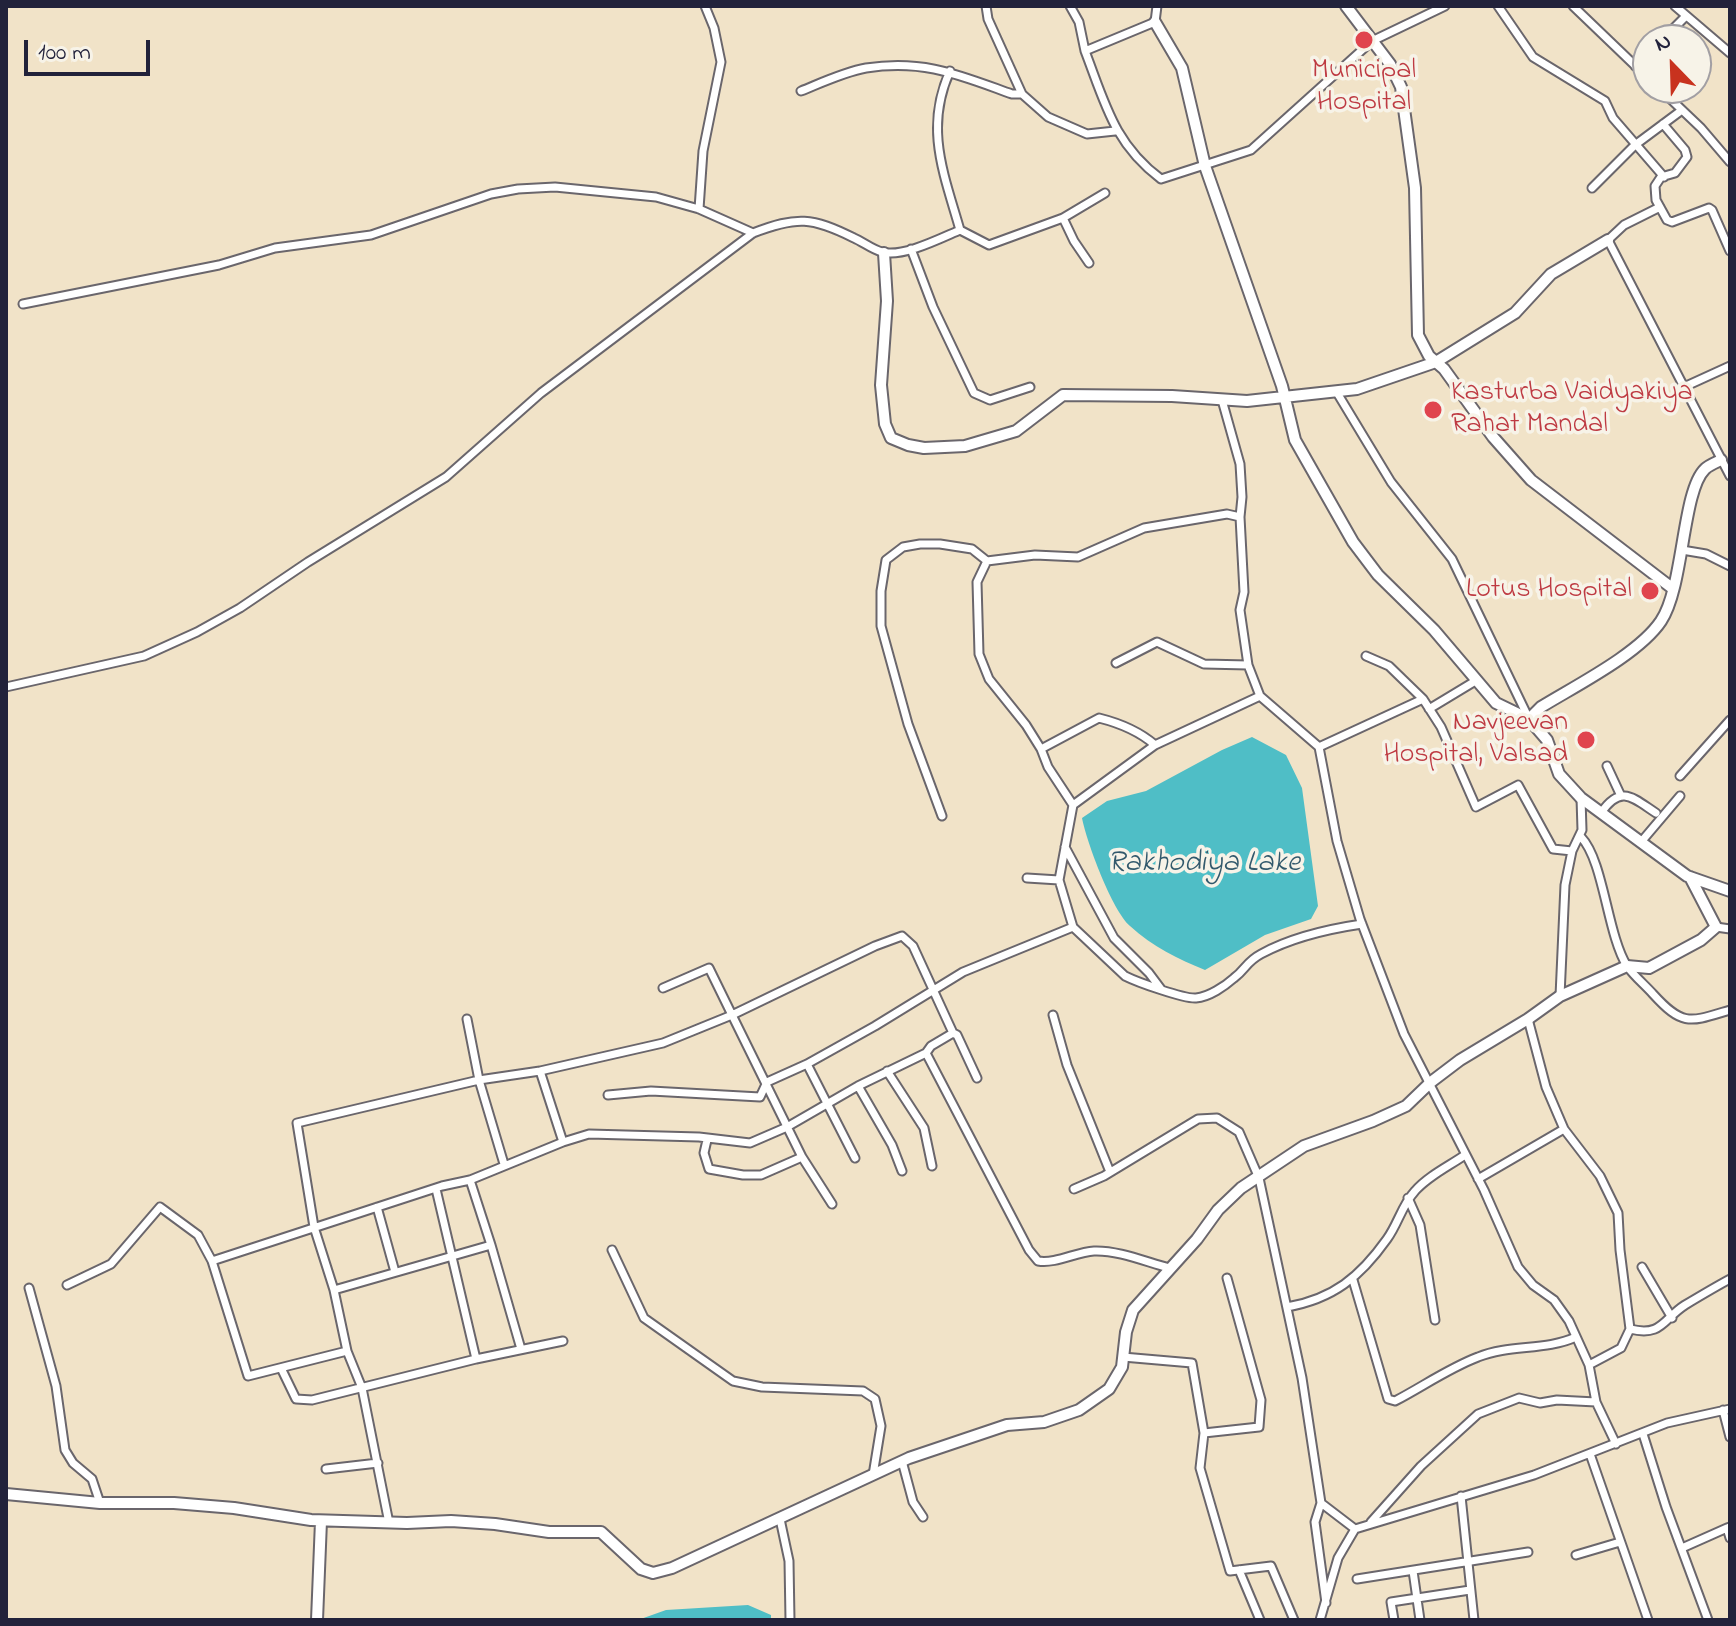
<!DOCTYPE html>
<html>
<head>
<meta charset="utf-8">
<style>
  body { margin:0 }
  #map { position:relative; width:1736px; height:1626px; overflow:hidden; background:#f1e3c8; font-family:"Indie Flower",sans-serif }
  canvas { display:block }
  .frame { position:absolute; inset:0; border:8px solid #22223b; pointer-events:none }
  .north { position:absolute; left:1632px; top:24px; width:80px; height:80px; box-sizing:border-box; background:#f7f3e8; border:2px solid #a29fa3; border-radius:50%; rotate:337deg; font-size:22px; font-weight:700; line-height:32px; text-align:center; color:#22223b }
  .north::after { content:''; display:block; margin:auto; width:28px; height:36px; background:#c8321e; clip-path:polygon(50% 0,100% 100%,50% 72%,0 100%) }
  .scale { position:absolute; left:24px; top:40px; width:126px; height:36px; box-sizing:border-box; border:4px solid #22223b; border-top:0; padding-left:10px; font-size:24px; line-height:28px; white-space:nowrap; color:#22223b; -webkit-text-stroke:6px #f7f3e8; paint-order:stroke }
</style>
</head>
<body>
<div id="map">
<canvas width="1736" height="1626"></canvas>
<div class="frame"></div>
<div class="north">N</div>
<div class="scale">100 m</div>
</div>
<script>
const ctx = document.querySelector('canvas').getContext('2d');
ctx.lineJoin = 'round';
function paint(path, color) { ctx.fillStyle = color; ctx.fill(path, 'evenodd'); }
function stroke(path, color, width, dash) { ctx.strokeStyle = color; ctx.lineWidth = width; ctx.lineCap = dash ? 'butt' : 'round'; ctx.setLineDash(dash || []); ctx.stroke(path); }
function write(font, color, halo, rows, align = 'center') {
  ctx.font = font + ' "Indie Flower",sans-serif'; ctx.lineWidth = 7; ctx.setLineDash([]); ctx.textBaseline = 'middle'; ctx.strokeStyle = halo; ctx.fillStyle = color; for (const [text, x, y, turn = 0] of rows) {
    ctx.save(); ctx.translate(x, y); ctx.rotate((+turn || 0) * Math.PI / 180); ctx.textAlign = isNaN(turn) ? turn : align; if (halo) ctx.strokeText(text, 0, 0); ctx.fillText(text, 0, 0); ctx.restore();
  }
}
paint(new Path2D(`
  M1252,737L1286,755L1302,788L1318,906L1311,919L1265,935L1205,970C1178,959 1153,947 1130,926C1112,910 1087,843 1082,818L1107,801L1146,791L1222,750Z
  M748,1605L771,1615V1620H638L666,1610Z`), '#4fbec6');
const street = new Path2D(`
  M986,6L988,19L1022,94L1048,117L1087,134L1115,131
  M1070,6L1079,22L1085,51
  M1157,6L1155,22L1085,51C1105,103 1114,144 1161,179L1251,150L1372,41L1445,6
  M1498,6L1533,57L1605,101L1613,118L1664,177
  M1573,6L1648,78
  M1675,6L1730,53
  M1662,40L1686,16
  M1635,66L1648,53
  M950,71C924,128 944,174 960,230L989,245L1063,218L1105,193
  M1659,88L1701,128L1730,162
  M801,91C821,83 844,72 866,68C924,59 959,75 1012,94H1022
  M1663,124L1685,150L1687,157L1675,173L1661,177L1655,186L1656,200L1667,220L1672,222L1709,208L1712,210L1730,251
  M1592,188L1635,145L1682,110
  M1660,207L1624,225L1608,240L1730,476
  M699,209L703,151L721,62L714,28L705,6
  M1063,218L1074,241L1089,263
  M911,249L933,307L974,393L990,400L1030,387
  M23,304L219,265L275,248L371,235L491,194L518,189L555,187L656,197L699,209L753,233
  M1684,387L1730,366
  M1336,391L1391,482L1452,559L1529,719
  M1222,400L1240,464L1242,497L1240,517L1244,592L1240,610L1248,665L1260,696L1319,747L1337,841L1360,919L1404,1034L1484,1190L1518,1267L1533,1285L1554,1300L1569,1321L1589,1365L1596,1402L1616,1444
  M1682,550L1706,554L1730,566
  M987,561L977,582L979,654L989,679L1026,725L1041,749L1048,767L1073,805L1059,880L1073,927L1125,976C1137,982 1184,999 1196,998C1209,997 1225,986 1234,978C1246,969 1246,962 1261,954C1292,937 1328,929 1362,924
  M1116,663L1157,642L1204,664L1248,665
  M6,687L144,656L197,632L240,608L308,562L446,477L541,393L753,233C797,216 812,217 854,238C863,242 873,250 882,252C902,258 941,238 960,230
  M1423,699L1441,727L1476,807L1518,785L1553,849L1572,851
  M1429,709L1477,680
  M1319,747L1423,699L1389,666L1366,656
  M1041,749L1099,718C1119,723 1139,731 1155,745
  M1607,766L1621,796
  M1680,776L1730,720
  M1073,805L1155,745L1260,696
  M1601,813C1621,784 1633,798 1656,813
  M942,816L908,724L881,626V591L886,560L903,547L920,544H940L972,549L987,561L1035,555L1078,557L1144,528L1227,514L1240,517
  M1581,837C1604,861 1607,934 1627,966C1634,976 1645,985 1653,994C1683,1027 1690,1022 1730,1010
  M1641,842L1680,796
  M1065,847L1114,938L1149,973L1161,989
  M1027,878L1059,880
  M1716,927L1730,929
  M1560,996L1565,885L1572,851L1582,830L1581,798
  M1053,1015L1067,1065L1110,1172
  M467,1019L479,1080L504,1164
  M1528,1019L1546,1087L1564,1129L1600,1176L1618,1213L1620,1250L1630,1329L1621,1348L1589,1365
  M926,1053L1029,1250L1038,1261C1056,1264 1076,1252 1094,1251C1118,1250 1146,1262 1169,1268
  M807,1064L855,1158
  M887,1071L924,1128L932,1166
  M858,1086L892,1145L902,1171
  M608,1095L651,1091L760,1097L767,1082L807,1064L875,1026L963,972L1073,927
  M707,1140L704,1153L709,1169L743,1175H761L802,1157
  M563,1142L589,1134L699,1137L750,1143L787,1127L858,1086L926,1053L931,1046L953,1033
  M1478,1179L1564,1129
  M470,1180L491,1245L521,1349
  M436,1189L476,1359
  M1074,1189L1104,1176L1198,1119L1217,1118L1239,1132L1259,1178L1302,1378L1321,1503L1315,1522L1326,1603
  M1408,1198L1420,1225L1435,1320
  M832,1204L802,1157L732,1015L875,946L902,936L913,946L953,1033L957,1035L977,1078
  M377,1207L395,1272
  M612,1250L644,1318L733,1381L762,1387L863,1391L875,1399L881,1426L873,1475
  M1642,1267L1672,1318
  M1227,1278L1261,1400L1259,1427L1204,1433L1200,1468L1230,1571L1271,1566L1294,1620
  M1353,1280L1388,1399L1395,1401C1422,1387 1449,1368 1478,1357C1510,1344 1545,1351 1576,1337
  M67,1285L111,1264L160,1207L198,1235L212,1261
  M29,1288L56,1386L65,1450L73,1463L92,1479L100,1503
  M334,1290L491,1245
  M1287,1307C1333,1299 1360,1277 1387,1239C1398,1224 1402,1205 1415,1191C1428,1176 1449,1166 1465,1155
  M1630,1329C1662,1337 1663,1319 1685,1305C1700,1296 1715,1287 1730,1279
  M347,1351L248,1376L212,1261L442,1186L470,1180L563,1142L540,1071
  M1123,1357L1192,1363L1204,1433
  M281,1368L296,1399L312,1400L476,1359L563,1341
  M1723,1410L1730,1437
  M1643,1434L1666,1507L1708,1620
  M1590,1454L1648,1620
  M902,1461L913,1502L923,1517
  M326,1469L378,1463
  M1461,1496L1474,1620
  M1321,1503L1355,1529
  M780,1519L789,1561L790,1620
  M1371,1522L1421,1466L1478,1414L1519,1398L1540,1403L1557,1400L1596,1402
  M389,1523L362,1388L347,1351L334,1290L314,1227L297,1123L479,1080L540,1071L663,1043L732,1015L709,968L663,988
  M1730,1527L1727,1528L1730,1538
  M1682,1548L1727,1528
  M1576,1555L1620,1542
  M1239,1570L1260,1620
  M1413,1571L1420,1620
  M1357,1579L1528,1552
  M1320,1620L1338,1558L1355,1529L1534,1475L1667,1423L1730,1409
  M1394,1620L1391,1602L1470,1590`);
const secondary = new Path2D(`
  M1346,6L1390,64L1401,87L1415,188L1418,335L1429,356L1444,369L1493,437L1531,480L1672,588
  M1155,22L1182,68L1205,166L1282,386L1295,440L1353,542L1378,575L1434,630L1496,703L1529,719L1547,740L1559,774L1581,798L1687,876L1730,891
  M884,253L887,301L881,385L885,424L891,438L908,445L924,448L965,446L1016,431L1063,395L1172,396L1247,401L1357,389L1436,362L1515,313L1551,274L1608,240
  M1529,719L1541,707C1575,686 1639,654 1661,621C1684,587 1682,491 1705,469C1709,465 1717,462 1721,460
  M6,1494L100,1503H174L234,1508L311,1520L407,1523L451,1521L495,1524L549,1532H601L641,1569L653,1573L672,1568L909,1458L1007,1425L1044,1422L1079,1410L1109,1389L1122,1367L1126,1332L1133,1310L1197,1239L1218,1210L1241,1188L1304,1146L1373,1121L1406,1106L1431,1082L1460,1060L1528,1019L1560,996L1627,966L1649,968L1701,940L1716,927L1690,877
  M317,1620L321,1521`);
stroke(street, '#6a666c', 11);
stroke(secondary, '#6a666c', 14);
stroke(street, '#fff', 7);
stroke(secondary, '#fff', 10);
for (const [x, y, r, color] of [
  [1364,40,10,"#e0444e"],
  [1433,410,10,"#e0444e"],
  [1650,591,10,"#e0444e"],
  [1586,740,10,"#e0444e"]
]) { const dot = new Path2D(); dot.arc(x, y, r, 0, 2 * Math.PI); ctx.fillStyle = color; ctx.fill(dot); stroke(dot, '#f7f3e8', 3); }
write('28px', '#be3a42', '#f7f3e8', [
  ["Municipal",1364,72,"center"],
  ["Hospital",1364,104,"center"],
  ["Kasturba Vaidyakiya",1451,394,"left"],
  ["Rahat Mandal",1451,426,"left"],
  ["Lotus Hospital",1632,591],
  ["Navjeevan",1568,724],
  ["Hospital, Valsad",1568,756]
], 'right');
write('italic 30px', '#32596c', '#f7f3e8', [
  ["Rakhodiya Lake",1204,865]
]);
</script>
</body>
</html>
